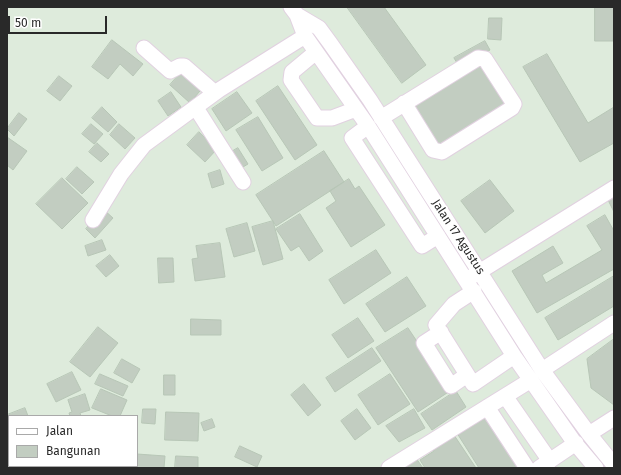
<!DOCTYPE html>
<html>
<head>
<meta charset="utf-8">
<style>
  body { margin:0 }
  #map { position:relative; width:621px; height:475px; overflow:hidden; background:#deebdc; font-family:"Fira Sans",sans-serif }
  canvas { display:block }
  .frame { position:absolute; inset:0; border:8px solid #292929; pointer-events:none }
  .legend { position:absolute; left:8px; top:415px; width:130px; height:52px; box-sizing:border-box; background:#fff; border:1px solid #a9a9a9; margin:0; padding:5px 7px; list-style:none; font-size:12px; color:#292929 }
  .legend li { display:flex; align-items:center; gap:8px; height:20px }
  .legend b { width:20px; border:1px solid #a9a9a9 }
  .scale { position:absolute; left:8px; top:16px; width:99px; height:18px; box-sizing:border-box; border:2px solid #292929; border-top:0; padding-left:5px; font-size:12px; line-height:14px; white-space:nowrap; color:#292929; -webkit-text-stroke:3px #fff; paint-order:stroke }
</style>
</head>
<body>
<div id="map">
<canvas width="621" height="475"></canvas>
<div class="frame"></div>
<ul class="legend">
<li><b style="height:5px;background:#fff"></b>Jalan</li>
<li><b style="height:11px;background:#c2cdc1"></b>Bangunan</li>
</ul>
<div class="scale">50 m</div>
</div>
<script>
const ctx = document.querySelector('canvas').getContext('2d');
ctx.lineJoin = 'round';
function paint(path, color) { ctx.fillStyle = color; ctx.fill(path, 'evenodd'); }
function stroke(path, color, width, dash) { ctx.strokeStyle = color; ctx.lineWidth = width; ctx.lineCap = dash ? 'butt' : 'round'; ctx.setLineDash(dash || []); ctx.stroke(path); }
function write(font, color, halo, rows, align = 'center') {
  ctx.font = font + ' "Fira Sans",sans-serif'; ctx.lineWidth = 3.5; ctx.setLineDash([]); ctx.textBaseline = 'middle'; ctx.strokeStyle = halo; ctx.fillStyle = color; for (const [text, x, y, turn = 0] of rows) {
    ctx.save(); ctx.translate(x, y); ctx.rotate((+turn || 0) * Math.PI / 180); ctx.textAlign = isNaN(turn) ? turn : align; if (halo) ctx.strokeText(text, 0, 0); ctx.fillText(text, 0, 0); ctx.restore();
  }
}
const building = new Path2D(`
  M347,7H384L426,65L402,83Z
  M595,7H614L613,41H595Z
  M489,18H502L501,40L488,39Z
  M112,40L143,64L133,76L120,64L108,79L92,67Z
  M485,41L490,50L460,68L454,58Z
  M547,54L588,123L614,107V143L580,162L523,67Z
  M481,59L511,105L440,150L410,103Z
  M184,69L204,86L190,103L170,85Z
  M59,76L72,86L60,101L47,91Z
  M278,86L317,145L295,160L256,101Z
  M171,92L181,107L168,116L158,101Z
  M237,92L252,113L226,131L212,109Z
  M102,107L117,122L108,132L92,118Z
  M19,113L27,119L14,136L7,129Z
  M258,117L283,158L262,171L236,130Z
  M91,124L103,134L94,144L82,134Z
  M119,124L135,138L125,149L110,135Z
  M199,132L217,149L205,162L187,145Z
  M7,137L27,151L13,170L7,165Z
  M97,143L109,154L101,162L89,152Z
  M238,148L248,164L238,170L228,154Z
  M324,151L344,182L276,226L256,195Z
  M77,167L94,182L82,194L66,179Z
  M220,170L224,184L212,188L208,174Z
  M62,178L88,203L62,229L36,204Z
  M349,179L355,189L359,186L385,225L351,247L326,208L336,201L330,191Z
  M490,180L514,211L485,233L461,201Z
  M614,196V212L608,200Z
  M103,209L113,218L95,238L86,229Z
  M300,214L323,251L309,261L299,246L291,251L276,229Z
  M605,215L614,231V269L537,313L512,271L553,246L563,263L542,275L546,283L602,250L587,226Z
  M273,221L283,259L263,265L252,227Z
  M247,223L255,251L234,257L226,229Z
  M102,240L106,250L88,256L85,246Z
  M220,243L225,277L195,281L192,259L198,258L196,246Z
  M376,250L391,273L344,304L329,280Z
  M110,255L119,266L106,277L96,266Z
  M158,258H173L174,282L159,283Z
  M614,276V306L558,340L545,318Z
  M407,277L426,306L385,332L366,304Z
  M358,318L374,341L348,358L332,335Z
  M191,319L221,320V335H191Z
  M98,327L118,343L90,377L70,362Z
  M408,328L450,391L418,412L376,348Z
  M614,339V405L591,388L587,359Z
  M372,348L381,361L335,392L326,378Z
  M122,359L140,369L132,383L114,373Z
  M72,372L81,390L56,402L47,384Z
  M100,374L128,386L123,396L95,384Z
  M390,374L410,404L378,425L358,395Z
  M164,375H175V395H164Z
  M304,384L321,405L308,416L291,395Z
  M101,389L127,400L120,416H112L92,408Z
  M456,391L466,407L432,430L421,414Z
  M85,394L90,410L80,413L81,416H70L69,413L72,412L68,400Z
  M25,408L28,416H9V423L7,415Z
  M143,409H156L155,424L142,423Z
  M357,409L371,428L355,440L341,421Z
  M414,409L425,428L399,442L386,426Z
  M486,411L523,468H479L455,430Z
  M166,412L199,413L198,441L165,440Z
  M212,419L215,427L204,431L201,423Z
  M452,432L476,468H425L420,460L434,451L431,445Z
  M9,443V462H7V444Z
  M240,446L262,456L257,467L235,457Z
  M137,454L165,456L164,468H132V466H137Z
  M413,454L423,468H392Z
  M176,456L198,457V468H175Z
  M18,466H44V468H18Z
  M47,466H71V468H47Z
  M94,466H109L110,468H89Z`);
paint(building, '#c2cdc1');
stroke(building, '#b7c6b6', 1);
const minor = new Path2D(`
  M291,7L297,15L305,36L368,126L514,356L574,442L596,468
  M297,15L319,28L330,43L370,100L542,370L589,434L614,465
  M144,48L170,71L180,66H184L215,93
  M316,52L292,72L291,80L317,118H332L356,109
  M196,108L243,182
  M381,118L478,58L485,59L514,104L512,108L442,152L433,150L404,103
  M368,126L352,138L422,246L438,236
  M93,220L121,174L144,145L219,90L305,36
  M471,277L614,188
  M474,291L454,304L436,325L473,384L514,356
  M441,332L424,343L451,386L467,375
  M542,370L614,323
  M505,396L550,461
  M487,407L527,468
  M589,434L614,418
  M10,468L11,466
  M389,468L531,380
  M539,468L576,443`);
stroke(minor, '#e1d1e0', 17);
stroke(minor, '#fff', 15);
write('12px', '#292929', '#fff', [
  ["Jalan 17 Agustus",458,237,57]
]);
</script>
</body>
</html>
